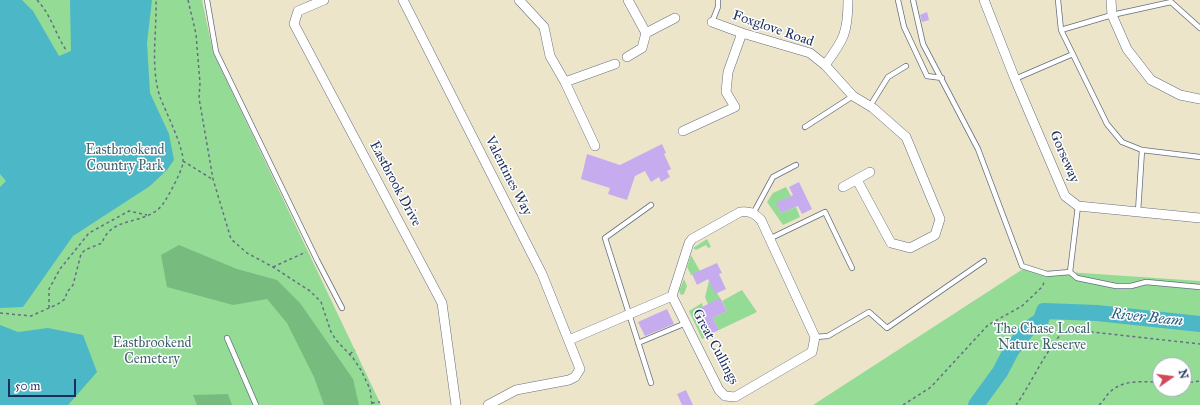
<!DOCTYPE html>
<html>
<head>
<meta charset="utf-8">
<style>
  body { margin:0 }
  #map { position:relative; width:1200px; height:405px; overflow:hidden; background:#ede5c9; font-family:"IM FELL Great Primer",serif }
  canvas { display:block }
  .north { position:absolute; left:1152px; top:357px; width:40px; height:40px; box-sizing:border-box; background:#fff; border:1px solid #a4acbf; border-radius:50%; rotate:76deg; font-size:11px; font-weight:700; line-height:16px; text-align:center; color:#1b2f5e }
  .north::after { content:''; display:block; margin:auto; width:14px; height:18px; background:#d1495b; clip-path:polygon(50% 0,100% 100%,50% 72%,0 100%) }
  .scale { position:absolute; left:8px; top:379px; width:68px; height:18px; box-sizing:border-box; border:2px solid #1b2f5e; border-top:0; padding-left:5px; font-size:12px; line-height:14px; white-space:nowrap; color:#1b2f5e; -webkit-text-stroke:3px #fff; paint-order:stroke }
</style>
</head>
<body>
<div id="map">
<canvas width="1200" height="405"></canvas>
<div class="north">N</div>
<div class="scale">50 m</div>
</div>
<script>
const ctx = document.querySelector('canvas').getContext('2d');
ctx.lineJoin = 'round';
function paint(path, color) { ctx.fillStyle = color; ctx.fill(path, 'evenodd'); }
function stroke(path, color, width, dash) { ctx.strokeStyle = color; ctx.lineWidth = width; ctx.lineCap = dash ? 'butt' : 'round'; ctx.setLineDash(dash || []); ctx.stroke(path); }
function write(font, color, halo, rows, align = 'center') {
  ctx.font = font + ' "IM FELL Great Primer",serif'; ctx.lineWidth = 3; ctx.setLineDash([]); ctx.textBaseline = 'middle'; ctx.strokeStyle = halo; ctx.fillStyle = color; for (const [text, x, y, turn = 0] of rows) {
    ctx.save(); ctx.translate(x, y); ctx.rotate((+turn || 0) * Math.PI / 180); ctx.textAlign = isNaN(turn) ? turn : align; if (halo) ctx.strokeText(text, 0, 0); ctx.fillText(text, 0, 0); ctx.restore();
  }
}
paint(new Path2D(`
  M0,0H202L213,52L381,405H0Z
  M786,187L791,196L777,203L781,213L796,207L800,217L783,225L767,202L773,193Z
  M707,239L711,247L708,248L706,245L696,250L693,248Z
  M691,255L700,271L691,275L687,267Z
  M1023,269L1200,281V405H813ZM1160,365H1184V389H1160Z
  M684,279L687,286L684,294L681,295L679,291Z
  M709,281L722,301L742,290L757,312L719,330L713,318L727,311L722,301L709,307L705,297Z
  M702,303L709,336L702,339L689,311Z`), '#94db95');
paint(new Path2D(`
  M179,245L237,269L277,280L300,303L353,379L359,405H324L314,377L287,323L267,299L233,305L167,287L161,255Z
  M228,394L232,405H197L193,395Z`), '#77bb7e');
paint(new Path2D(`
  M0,0H22L33,11L59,56L71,51L70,0H152L147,43L150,93L169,134L174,160L167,170L150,186L73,236L23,307L0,308V187L6,181L0,174Z
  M0,325L18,332L48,328L83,335L97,372L68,405H0Z`), '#4bb7c7');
stroke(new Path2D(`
  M976,405L1000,372L1011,351L1027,330L1041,320L1044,311L1097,313L1200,324`), '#4bb7c7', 16);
paint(new Path2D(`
  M927,12L929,20L922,22L920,15Z
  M662,144L666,153L664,154L671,169L667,171L670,177L661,182L659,177L651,182L645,171L635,176L627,200L608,194L610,188L581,179L587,154L620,165Z
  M799,182L812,209L802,214L798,206L781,213L776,203L793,195L789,187Z
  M717,263L722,273L719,274L726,289L715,294L708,279L697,285L692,274Z
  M720,298L727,311L713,318L719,330L708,335L696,310Z
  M667,309L674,324L645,336L638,322Z
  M686,390L693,405H682L677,394Z`), '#c6abef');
const lane = new Path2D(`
  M207,0L216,52L317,260L342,308
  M898,0L904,27L927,76L942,78
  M913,0L923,44L978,149L1022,266L1047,274L1070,272L1077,278L1116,286H1131L1146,282L1200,287
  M1058,0L1061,30L1107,124L1122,142L1142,150L1200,157
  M712,22L718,7V0
  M1061,30L1112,15L1171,2L1200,28
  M1015,79L1073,54
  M870,106L888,77L906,66
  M805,127L853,96
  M651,205L605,238L651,383
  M754,212L773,177L796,165
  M1138,212L1142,150
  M769,239L825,212L852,268
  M1070,272L1078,206
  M815,337L828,336L869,312L887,328L984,261
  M227,338L256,405
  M638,343L686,323`);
const street = new Path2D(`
  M324,0L298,11L294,24L442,303L456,405
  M403,0L542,274L580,369L575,377L569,380L516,390L488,405
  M519,0L544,27L550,56L565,82L595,146
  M984,0L1015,79L1065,196L1078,206L1200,218
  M1111,0L1112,15L1127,49L1151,80L1180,95L1200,99
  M712,22L742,33L810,53L825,65L853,96L873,108L906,137L940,219L935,235L910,248L891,243L857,180
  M646,33L675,18
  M627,57L642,48L646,33L628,0
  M825,65C844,40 848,32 848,0
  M565,82L615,64
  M683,131L735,107L726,92L728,72L742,33
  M843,187L870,172
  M569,340L672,296L689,243L692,239L740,212C751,211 754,213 761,220L815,337L812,352L735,397L725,396L719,390L672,296`);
stroke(lane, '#646f83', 6);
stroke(street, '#646f83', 10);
stroke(new Path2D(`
  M37,0C50,13 56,35 66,50
  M188,0L196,34L200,83L199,98L213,179L231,239L247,253L273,267L310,291L321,302L331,332L336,340L353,358L361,370L370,389L372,405
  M183,161L212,179
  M273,267L306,252
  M49,308V289L60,269L89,233L129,211L147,215
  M0,313L31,316L58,304L65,299L67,292L73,285L81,254L85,250L102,243C111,215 147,226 163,204C169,195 181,173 183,163C185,150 165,110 160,97C150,66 157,32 156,0
  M350,354L355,350
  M1184,383L1200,381
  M372,403L380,402
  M903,405L931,387L988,325L1022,306L1043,286L1044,281
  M1016,405C1028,389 1050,343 1062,334C1068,330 1076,331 1083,331L1200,344
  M1099,405C1104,401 1106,395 1111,391C1125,379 1143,382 1160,382`), '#646f83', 1.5, [3, 3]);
stroke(lane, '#fff', 4.5);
stroke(street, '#fff', 9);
write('14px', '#1b2f5e', '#fff', [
  ["Foxglove Road",773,29,19],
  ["Gorseway",1064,157,67],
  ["Valentines Way",508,176,63],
  ["Eastbrook Drive",395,184,62],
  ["Great Cullings",715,347,62]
]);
write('14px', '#3f636e', '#fff', [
  ["Eastbrookend",125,151],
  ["Country Park",125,167],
  ["The Chase Local",1042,330],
  ["Nature Reserve",1042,346],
  ["Eastbrookend",152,344],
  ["Cemetery",152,360]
]);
write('italic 15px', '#2c5f83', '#fff', [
  ["River Beam",1147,318,6]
]);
</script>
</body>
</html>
